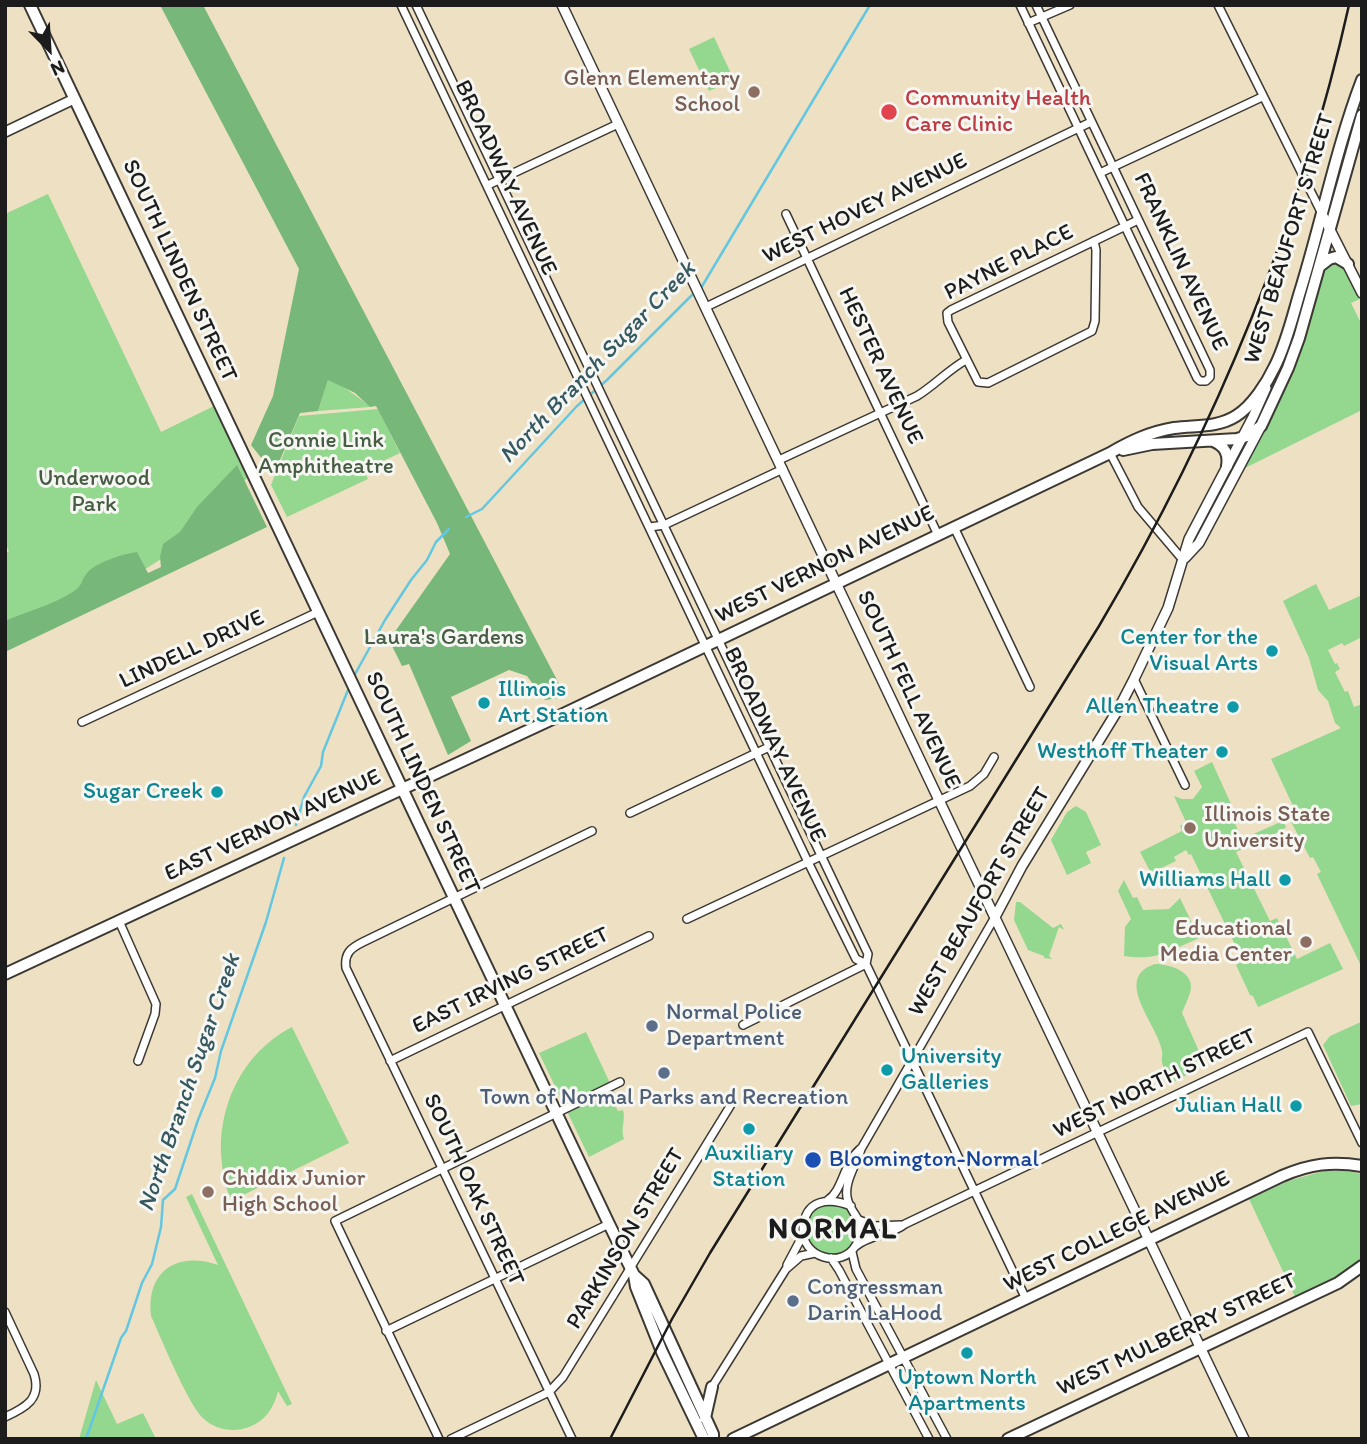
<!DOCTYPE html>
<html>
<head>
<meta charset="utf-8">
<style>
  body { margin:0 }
  #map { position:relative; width:1367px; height:1444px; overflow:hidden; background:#eee0c2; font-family:Itim,sans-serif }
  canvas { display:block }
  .frame { position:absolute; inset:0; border:7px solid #1c1c1c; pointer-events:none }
  .north { position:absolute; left:14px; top:14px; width:70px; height:70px; -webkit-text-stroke:5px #f6f6f2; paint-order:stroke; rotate:156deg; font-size:19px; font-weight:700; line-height:28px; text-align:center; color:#1c1c1c }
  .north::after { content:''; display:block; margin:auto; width:24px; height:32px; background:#1c1c1c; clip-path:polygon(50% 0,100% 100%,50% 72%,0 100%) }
</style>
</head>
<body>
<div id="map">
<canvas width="1367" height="1444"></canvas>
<div class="frame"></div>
<div class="north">N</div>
</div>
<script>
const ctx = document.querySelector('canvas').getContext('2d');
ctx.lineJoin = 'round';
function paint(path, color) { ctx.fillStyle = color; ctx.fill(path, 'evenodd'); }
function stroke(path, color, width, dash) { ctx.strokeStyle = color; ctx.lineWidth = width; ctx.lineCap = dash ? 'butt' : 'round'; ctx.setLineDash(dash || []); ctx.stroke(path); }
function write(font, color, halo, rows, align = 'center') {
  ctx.font = font + ' Itim,sans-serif'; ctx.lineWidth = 6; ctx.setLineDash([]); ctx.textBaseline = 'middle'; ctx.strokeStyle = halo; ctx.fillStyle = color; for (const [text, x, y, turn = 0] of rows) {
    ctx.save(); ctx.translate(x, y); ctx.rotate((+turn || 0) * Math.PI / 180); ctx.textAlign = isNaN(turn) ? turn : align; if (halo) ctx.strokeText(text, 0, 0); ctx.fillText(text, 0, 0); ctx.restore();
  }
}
paint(new Path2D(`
  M714,37L734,80L709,91L689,49Z
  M48,194L161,432L214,406L247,478C230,496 213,516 195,533C144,579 67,608 5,638V554L9,551L5,543V214Z
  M1340,262L1343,264L1360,299L1351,303L1362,325V410L1245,468L1278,402L1302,345L1324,270L1328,263Z
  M331,379C345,389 357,395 370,407L318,411L328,380Z
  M378,409L400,453L364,470L368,479L287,517L271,485L299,416Z
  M1316,584L1329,610L1362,595V637L1344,646L1342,643L1328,650L1335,664L1337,663L1340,669L1335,672L1345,692L1348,691L1354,707L1362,704V968L1317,874L1321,872L1313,857L1310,858L1286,812L1294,808L1271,759L1341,728L1335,723L1328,701L1318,690L1309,658L1283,601Z
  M1212,762L1231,804L1227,806L1242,839L1283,821L1286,827L1283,830L1236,852L1270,921L1277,918L1297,959L1330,943L1343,969L1258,1007L1253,996L1250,995L1236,965L1243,961L1191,854L1189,855L1186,850L1174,857L1176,861L1151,873L1140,852L1182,831L1180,826L1186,822L1174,796L1182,799H1193L1202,787L1194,771Z
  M1076,806L1086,812L1101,845L1086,852L1091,863L1067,875L1051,840L1067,812Z
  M1124,880L1133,898L1137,897L1143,910L1169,909L1180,898L1199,938C1169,951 1157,961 1124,956L1125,927L1131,919L1118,891Z
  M1016,902H1020L1053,928L1061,924L1064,930L1059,927L1049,956L1052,959L1044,958V956L1028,950L1014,920Z
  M1155,964C1168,964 1190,970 1191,986C1191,994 1185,1005 1182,1013L1203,1060L1191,1073L1171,1083C1168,1076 1163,1069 1162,1062C1161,1058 1163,1054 1162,1051C1159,1026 1111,978 1155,964Z
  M1361,1022L1362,1104L1351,1106L1323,1045L1330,1036Z
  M292,1027L349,1143L233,1200C225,1191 223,1175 222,1164C215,1108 243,1052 292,1027Z
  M586,1032L617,1098L614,1103L618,1111L623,1110C626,1120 620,1129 624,1139L589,1157L539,1053Z
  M1324,1171H1348L1362,1174V1259L1346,1274L1296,1299L1249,1199L1288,1181Z
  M192,1194L292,1404L287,1406L278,1391C274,1408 265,1421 249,1427C234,1433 215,1430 203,1418C188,1404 161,1338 151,1316C146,1271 177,1251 218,1265L186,1197Z
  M807 1229a25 25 0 1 1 50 0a25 25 0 1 1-50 0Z
  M96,1380L117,1424L143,1413L156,1439H79Z`), '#94d78f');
paint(new Path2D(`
  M160,5H203L566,697L545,700L527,676L509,670L451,697L471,741L448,755L409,664L402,666L389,640L450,554L437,523L376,406L370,407L355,393L328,380L318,411L300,413L274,474L251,445L273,396L299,269Z
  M237,465L267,527L5,652V621C27,611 50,606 71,593C84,585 80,582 87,573C96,562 124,554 137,552L148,573L161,567L160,557L163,544L180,532L197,507Z`), '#77b87a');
stroke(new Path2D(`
  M701,288L870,5
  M466,517L482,509L577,406L607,380L695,292
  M354,676L385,620L411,580L427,560L436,542L449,529
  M296,825L304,797L321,766L323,752L350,685
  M86,1439L121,1338L126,1331L142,1283L152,1264L161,1227L163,1200L175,1189L198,1120L215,1078L221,1051L266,922L284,858`), '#63c7e1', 2.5);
const minor = new Path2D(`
  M401,5L808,862L856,959L866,964
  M416,5L868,954L866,964L1026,1299
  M1020,5L1197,378L1200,381H1206L1210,377V370L1036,5
  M1218,5L1321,212
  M1028,23L1070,5
  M1100,173L1262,97
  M488,185L618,124
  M786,214L938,535
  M1094,241L1096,250L1095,321L1092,331L988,383L978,382L948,322L947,313L951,310L1138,220
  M706,307L1091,122
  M1110,453L1138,507L1183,560
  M779,460L917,396C935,385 948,370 966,360
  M650,527L664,525L783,469
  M954,527L1030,687
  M1134,679L1185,785
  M82,722L318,612
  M630,813L769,747
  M687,919L970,786L984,774L994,757
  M119,921L156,1004L155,1014L138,1061
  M743,1025L866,964
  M390,1061L649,936
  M828,1200C843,1190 843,1164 860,1149
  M851,1206C829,1197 805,1199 803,1229C801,1257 842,1270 856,1245C869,1223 854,1219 848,1201C842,1184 857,1164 861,1149L995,917
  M859,1220L874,1226L901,1225
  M856,1246C871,1234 890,1236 905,1224L1308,1032L1362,1143
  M852,1252L856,1269L947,1439
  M831,1258L839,1270L929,1439
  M787,1265L803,1235
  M5,1312L34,1374C42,1399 25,1408 5,1417
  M386,1331L609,1224
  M712,1387L786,1269L801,1256L815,1253
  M439,1439L335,1221L620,1082
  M451,1439L549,1392L563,1377L732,1103
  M572,1439L346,968C344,953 351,948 363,942L592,831`);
const tertiary = new Path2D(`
  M562,5L965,855L1244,1439
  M5,132L74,99
  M1323,216L1362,293
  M1185,558L1199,543L1260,428
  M995,917L1022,866L1119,708L1134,679L1168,608L1189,539L1253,417L1266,388`);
const secondary = new Path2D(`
  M30,5L609,1224L634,1275L644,1284L713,1434V1439
  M1320,266L1329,259L1336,257L1348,264
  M1213,441C1225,446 1229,454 1227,466
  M1123,450L1152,444L1237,439L1247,436L1261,426L1288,368L1299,338L1362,115
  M5,974L559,716L1110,453C1131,441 1150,432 1174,428C1195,425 1217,428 1236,416C1252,406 1267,383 1275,366C1286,344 1292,319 1299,295C1321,225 1336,148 1362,80
  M634,1275L636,1287L662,1352L704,1439
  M705,1418L712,1387
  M733,1439L1282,1176C1310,1164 1332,1161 1362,1166
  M1008,1439L1338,1283L1362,1266`);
stroke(minor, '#3c3935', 10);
stroke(tertiary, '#3c3935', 12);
stroke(secondary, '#3c3935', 14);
stroke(minor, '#fff', 7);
stroke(tertiary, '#fff', 9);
stroke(secondary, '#fff', 10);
stroke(new Path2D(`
  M610,1439L672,1319L710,1253L1099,626C1213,433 1300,225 1349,5`), '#1c1c1c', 2.5);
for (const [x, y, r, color] of [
  [754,92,7,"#8d6e63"],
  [889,112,9,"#e0444e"],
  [1272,651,7,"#0f9aa8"],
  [484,703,7,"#0f9aa8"],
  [1233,707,7,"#0f9aa8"],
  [1222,752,7,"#0f9aa8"],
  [217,792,7,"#0f9aa8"],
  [1190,828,7,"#8d6e63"],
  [1285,880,7,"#0f9aa8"],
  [1306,942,7,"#8d6e63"],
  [652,1026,7,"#5c6f8a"],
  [887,1070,7,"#0f9aa8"],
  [664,1073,7,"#5c6f8a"],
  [1296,1106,7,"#0f9aa8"],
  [749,1129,7,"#0f9aa8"],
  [813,1160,9,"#1a4fb4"],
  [208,1192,7,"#8d6e63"],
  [793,1301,7,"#5c6f8a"],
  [967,1353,7,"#0f9aa8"]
]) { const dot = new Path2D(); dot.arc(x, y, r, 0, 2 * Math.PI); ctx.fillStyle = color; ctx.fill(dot); stroke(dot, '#f6f6f2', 2.5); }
write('23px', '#785e54', '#f6f6f2', [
  ["Glenn Elementary",740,79],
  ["School",740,105],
  ["Illinois State",1204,815,"left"],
  ["University",1204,841,"left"],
  ["Educational",1292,929],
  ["Media Center",1292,955],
  ["Chiddix Junior",222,1179,"left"],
  ["High School",222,1205,"left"]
], 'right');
write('23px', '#be3a42', '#f6f6f2', [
  ["Community Health",905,99],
  ["Care Clinic",905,125]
], 'left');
write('23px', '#1c1c1c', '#f6f6f2', [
  ["BROADWAY AVENUE",505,178,65],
  ["WEST HOVEY AVENUE",865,209,-26],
  ["WEST BEAUFORT STREET",1290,239,-73],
  ["FRANKLIN AVENUE",1180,262,65],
  ["PAYNE PLACE",1009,263,-27],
  ["SOUTH LINDEN STREET",179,271,65],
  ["HESTER AVENUE",880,366,65],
  ["WEST VERNON AVENUE",825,565,-26],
  ["LINDELL DRIVE",192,650,-25],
  ["SOUTH FELL AVENUE",908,690,65],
  ["BROADWAY AVENUE",774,745,65],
  ["SOUTH LINDEN STREET",422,783,65],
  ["EAST VERNON AVENUE",273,826,-25],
  ["WEST BEAUFORT STREET",980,902,-60],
  ["EAST IRVING STREET",511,981,-26],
  ["WEST NORTH STREET",1155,1084,-26],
  ["SOUTH OAK STREET",473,1190,65],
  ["WEST COLLEGE AVENUE",1117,1232,-26],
  ["PARKINSON STREET",626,1239,-59],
  ["WEST MULBERRY STREET",1177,1335,-25]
]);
write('23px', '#465d44', '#f6f6f2', [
  ["Connie Link",326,441],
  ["Amphitheatre",326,467],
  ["Underwood",94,479],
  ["Park",94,505],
  ["Laura's Gardens",444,638]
]);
write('23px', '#0d838f', '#f6f6f2', [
  ["Center for the",1258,638],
  ["Visual Arts",1258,664],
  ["Illinois",498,690,"left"],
  ["Art Station",498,716,"left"],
  ["Allen Theatre",1219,707],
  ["Westhoff Theater",1208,752],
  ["Sugar Creek",203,792],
  ["Williams Hall",1271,880],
  ["University",901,1057,"left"],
  ["Galleries",901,1083,"left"],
  ["Julian Hall",1282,1106],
  ["Auxiliary",749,1154,"center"],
  ["Station",749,1180,"center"],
  ["Uptown North",967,1378,"center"],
  ["Apartments",967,1404,"center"]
], 'right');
write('23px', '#4e5e75', '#f6f6f2', [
  ["Normal Police",666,1013],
  ["Department",666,1039],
  ["Town of Normal Parks and Recreation",664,1098,"center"],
  ["Congressman",807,1288],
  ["Darin LaHood",807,1314]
], 'left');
write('23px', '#164399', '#f6f6f2', [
  ["Bloomington-Normal",829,1160]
], 'left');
write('italic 24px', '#355861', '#f6f6f2', [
  ["North Branch Sugar Creek",598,363,-46],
  ["North Branch Sugar Creek",190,1083,-71]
]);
ctx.letterSpacing = '2px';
write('bold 30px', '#1c1c1c', '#f6f6f2', [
  ["NORMAL",833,1230]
]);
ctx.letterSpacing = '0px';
</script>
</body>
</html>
